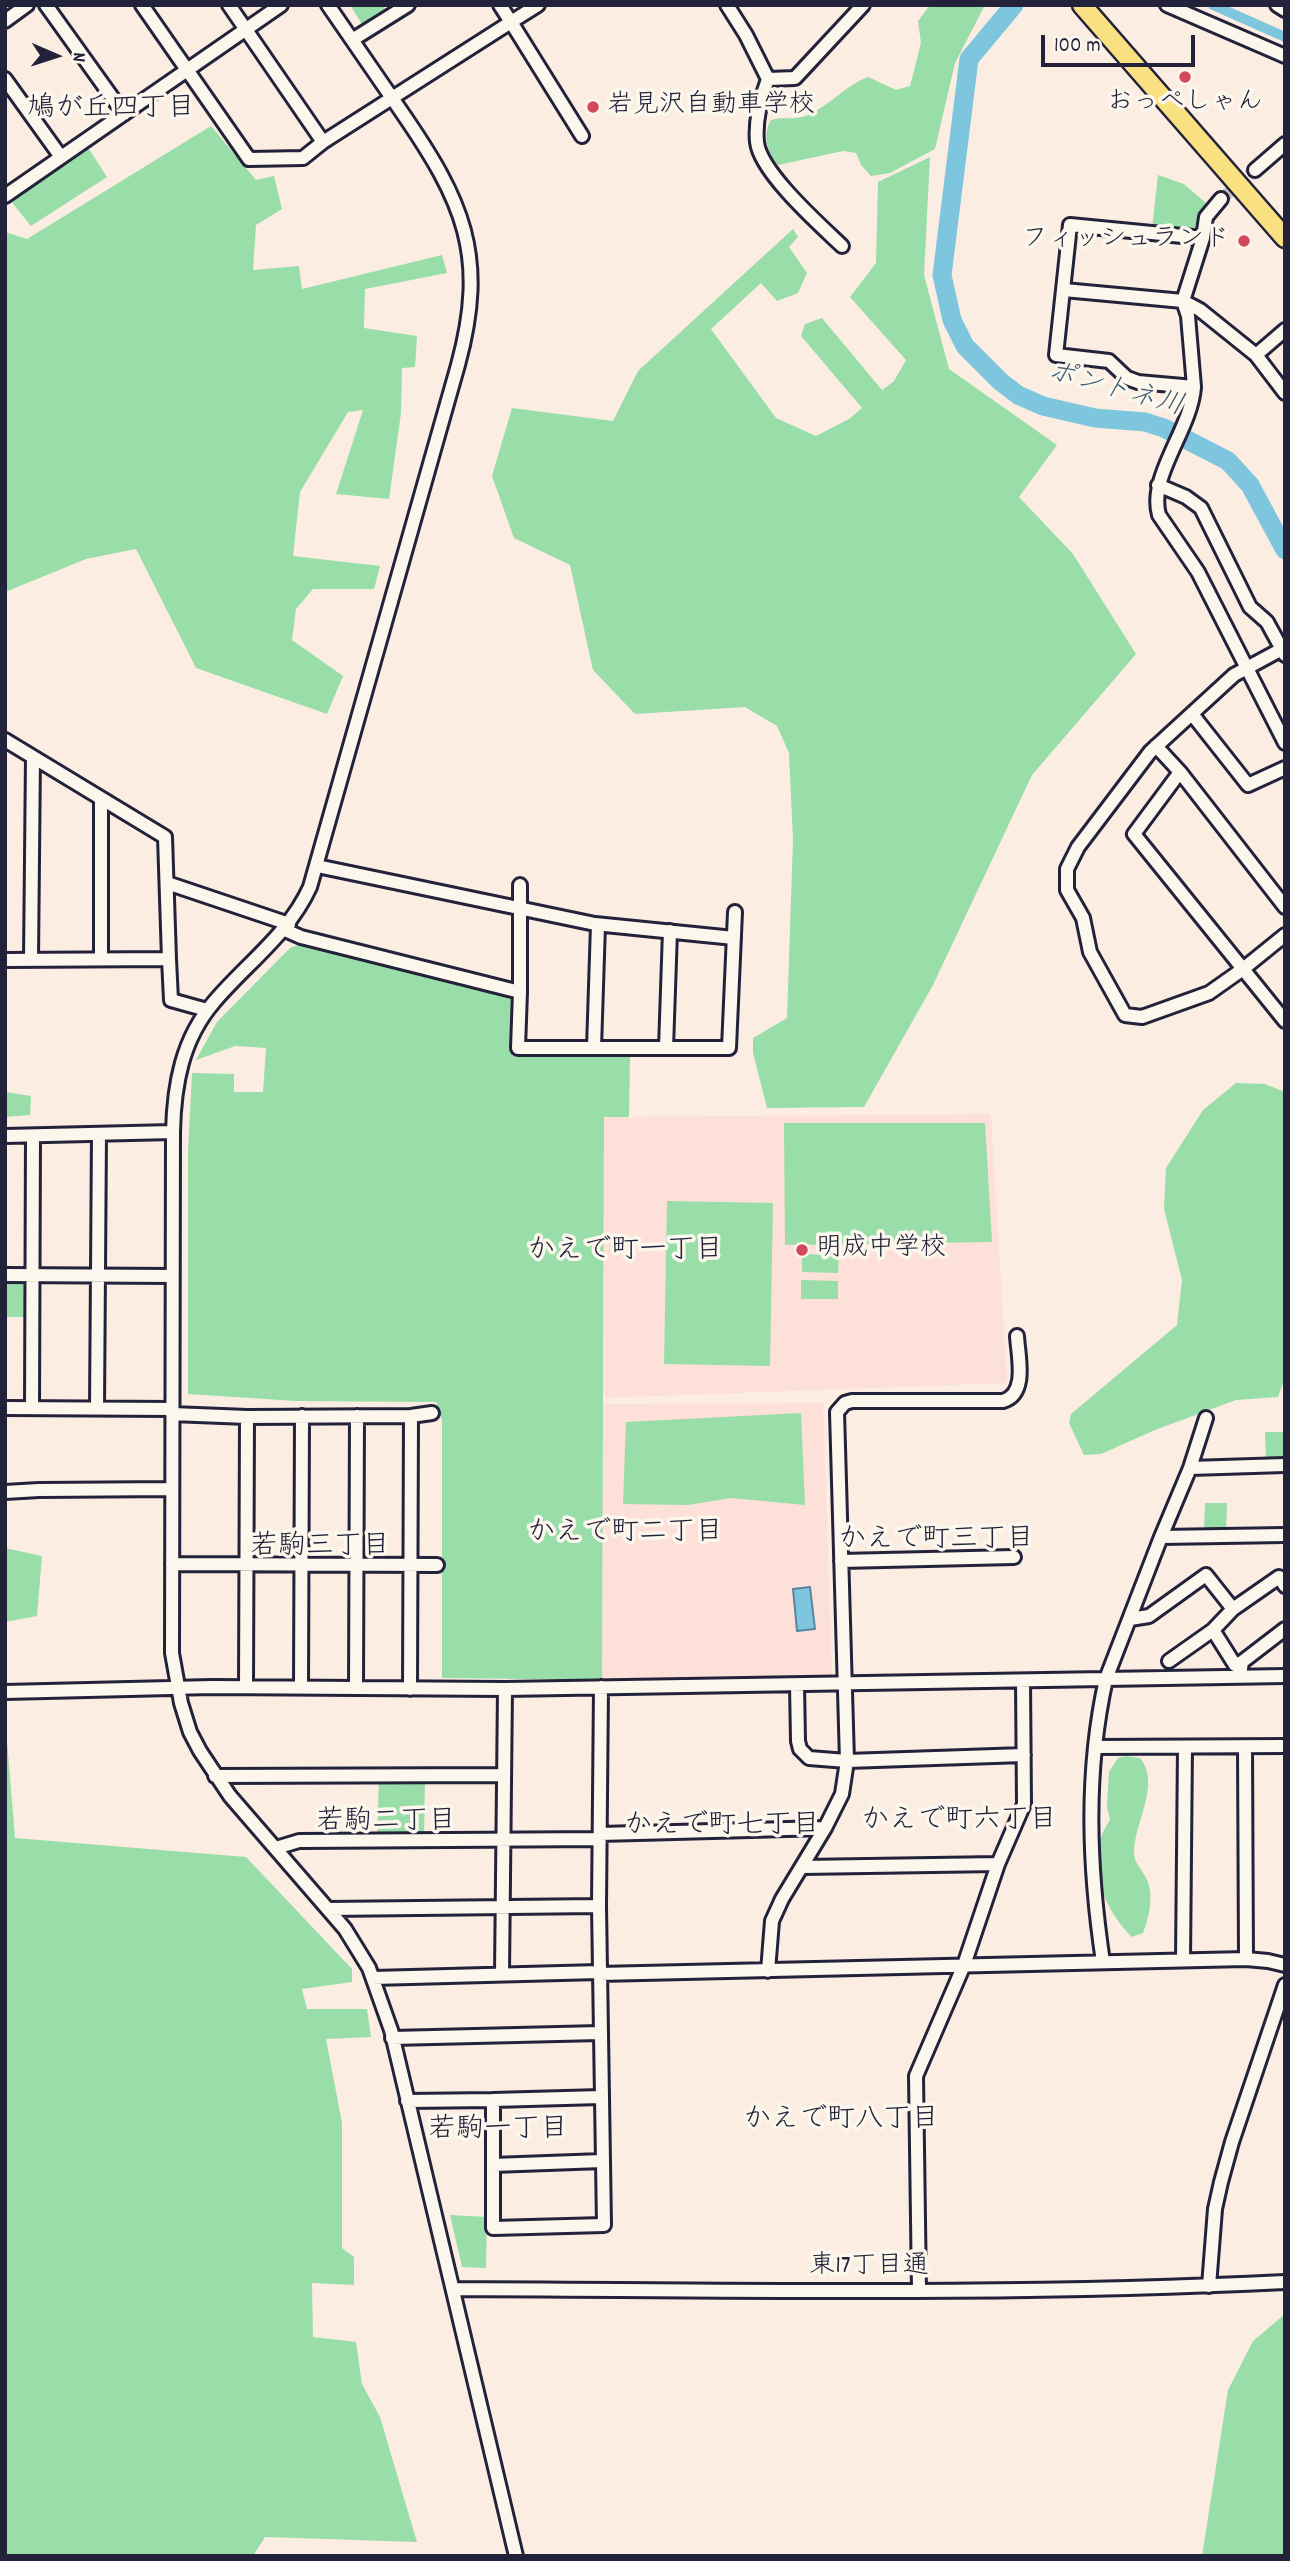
<!DOCTYPE html>
<html>
<head>
<meta charset="utf-8">
<style>
  body { margin:0 }
  #map { position:relative; width:1290px; height:2561px; overflow:hidden; background:#fcede3; font-family:Dekko,sans-serif }
  canvas { display:block }
  .frame { position:absolute; inset:0; border:7px solid #22223b; pointer-events:none }
  .north { position:absolute; left:21px; top:21px; width:70px; height:70px; -webkit-text-stroke:5px #fbf7ec; paint-order:stroke; rotate:93deg; font-size:19px; font-weight:700; line-height:28px; text-align:center; color:#22223b }
  .north::after { content:''; display:block; margin:auto; width:24px; height:32px; background:#22223b; clip-path:polygon(50% 0,100% 100%,50% 72%,0 100%) }
  .scale { position:absolute; left:1041px; top:35px; width:154px; height:32px; box-sizing:border-box; border:4px solid #22223b; border-top:0; padding-left:9px; font-size:21px; line-height:24px; white-space:nowrap; color:#22223b; -webkit-text-stroke:5px #fbf7ec; paint-order:stroke }
</style>
</head>
<body>
<div id="map">
<canvas width="1290" height="2561"></canvas>
<div class="frame"></div>
<div class="north">N</div>
<div class="scale">100 m</div>
</div>
<script>
const ctx = document.querySelector('canvas').getContext('2d');
ctx.lineJoin = 'round';
function paint(path, color) { ctx.fillStyle = color; ctx.fill(path, 'evenodd'); }
function stroke(path, color, width, dash) { ctx.strokeStyle = color; ctx.lineWidth = width; ctx.lineCap = dash ? 'butt' : 'round'; ctx.setLineDash(dash || []); ctx.stroke(path); }
function write(font, color, halo, rows, align = 'center') {
  ctx.font = font + ' Dekko,"Klee One",sans-serif'; ctx.lineWidth = 7; ctx.setLineDash([]); ctx.textBaseline = 'middle'; ctx.strokeStyle = halo; ctx.fillStyle = color; for (const [text, x, y, turn = 0] of rows) {
    ctx.save(); ctx.translate(x, y); ctx.rotate((+turn || 0) * Math.PI / 180); ctx.textAlign = isNaN(turn) ? turn : align; if (halo) ctx.strokeText(text, 0, 0); ctx.fillText(text, 0, 0); ctx.restore();
  }
}
paint(new Path2D(`
  M991,1114L1007,1383L604,1398V1117Z
  M823,1403L832,1677L602,1680L603,1404Z`), '#fde0d8');
paint(new Path2D(`
  M350,5H383L386,11L363,26Z
  M930,5H985L955,63L935,149L890,173L871,176L861,165L856,153L843,151L778,165C767,152 762,135 771,120C784,116 794,121 808,115C830,105 845,86 868,77L896,90L910,86L921,43L918,21Z
  M211,126L256,180L274,176L282,209L256,225L253,270L299,266L302,289L442,255L447,273L365,289L364,328L417,336L415,367L402,368L401,413L389,499L336,494L363,410L348,412L300,492L293,556L380,566L374,589H313L296,609L292,640L343,676L327,714L196,668L136,549L86,559L5,592V232L27,239Z
  M87,146L107,177L31,226L10,200Z
  M930,157L924,275L949,369L1057,445L1019,497L1073,554L1136,654L1032,775L933,985L864,1107L767,1108L753,1053V1038L787,1018L793,840L789,753L777,726L745,707L635,714L593,670L570,565L514,538L492,476L512,408L613,421L638,371L793,229L798,237L789,247L807,273L798,293L777,301L761,283L711,329L776,418L816,436L849,419L862,408L801,336L805,324L822,318L882,390L894,381L906,360L850,297L876,263L878,182Z
  M1158,175L1184,184L1207,204L1202,215L1200,234L1152,229Z
  M301,944L449,983L513,996L512,1056L630,1057L629,1117H604L602,1680L442,1678V1420L436,1402L296,1401L188,1394V1152L192,1073L234,1074V1092H263L266,1048L235,1046L196,1060L217,1022L290,948Z
  M1236,1083L1265,1084L1285,1092V1377L1278,1397L1236,1400L1155,1430L1101,1454L1084,1455L1069,1423L1071,1414L1177,1325L1182,1280L1164,1209L1166,1168L1203,1110Z
  M5,1092L31,1096L30,1115L5,1117Z
  M784,1123H985L992,1242L785,1245Z
  M667,1201L773,1203L770,1366L664,1364Z
  M802,1254L839,1255L838,1273L802,1272Z
  M801,1280L838,1281V1299H801Z
  M5,1281H24L27,1285L26,1317H5Z
  M801,1413L805,1505L731,1498L688,1505L623,1504L626,1422Z
  M1265,1432H1285V1459L1266,1460Z
  M1205,1503H1227L1226,1532L1204,1531Z
  M5,1548L42,1556L37,1616L5,1622Z
  M5,1716L15,1838L246,1857L352,1969V1982L302,1989L307,2009H367L371,2037L326,2039L342,2123V2248L354,2257V2285L312,2283L313,2337L356,2342L362,2384L380,2417L417,2542L265,2537L253,2556H5Z
  M1126,1756L1140,1758C1161,1783 1135,1822 1134,1851C1133,1863 1143,1870 1147,1880C1154,1895 1149,1918 1143,1933L1132,1937C1102,1907 1083,1858 1110,1820L1107,1807L1109,1772L1118,1758Z
  M425,1777L424,1839H377L379,1778Z
  M450,2215L487,2217L486,2268L462,2267Z
  M1285,2314V2556H1202L1228,2390L1253,2341Z`), '#99dda9');
const water = new Path2D(`
  M810,1587L815,1629L797,1631L793,1589Z`);
paint(water, '#7dc6dd');
stroke(water, '#59849c', 2);
stroke(new Path2D(`
  M1213,5L1285,37`), '#7dc6dd', 10);
stroke(new Path2D(`
  M1014,5L969,59L942,275L952,320L965,346L1001,382L1018,395L1043,406L1095,418L1145,422L1164,428L1228,461L1250,485L1285,550`), '#7dc6dd', 19);
stroke(new Path2D(`
  M1221,199L1255,170`), '#d0c4c1', 12, [12, 6]);
const minor = new Path2D(`
  M46,5L124,114
  M142,5L249,159L303,158L323,142
  M229,5L323,142L511,22L582,136
  M328,5C352,40 377,76 401,111C463,201 488,255 458,365L310,887C288,935 247,963 214,1002C182,1039 174,1085 173,1132L172,1653L181,1703L190,1732L200,1751L230,1796L345,1929L369,1968L391,2030L516,2556
  M500,5L511,22L538,5
  M727,5L746,35L768,79L795,78L863,5
  M1167,5L1285,56
  M1277,5L1285,10
  M5,21L27,5
  M352,40L408,5
  M5,79L61,157
  M768,79C761,98 755,122 757,142C760,172 820,225 842,246
  M1255,170L1285,144
  M5,196L281,5
  M1221,199L1206,217L1203,238L1070,225L1056,355L1109,361L1127,378L1138,382L1194,387C1191,430 1148,476 1159,515L1198,572L1285,743
  M1064,290L1183,301L1203,238
  M1256,355L1285,330
  M1194,387L1188,316L1183,301L1200,310L1256,355L1285,393
  M1158,485L1186,497L1201,508L1250,607L1267,622L1285,655
  M1282,649L1234,675L1150,752L1078,847L1067,869V890L1083,918L1090,952L1125,1015L1142,1017L1209,993L1243,969L1285,1021
  M1192,714L1248,785L1285,768
  M5,740L165,837L169,959
  M1156,746L1180,772L1285,907
  M1180,772L1134,834L1243,969L1285,935
  M317,866L595,924L734,938
  M167,883L289,924
  M520,885V992
  M285,930L301,937L520,992L518,1048H729L735,912
  M31,959L33,757
  M101,959V798
  M5,960L169,959L171,1000L207,1010
  M594,1048L598,925
  M666,1048L670,931
  M5,1136L173,1132
  M5,1275L172,1276
  M5,1408L172,1409
  M32,1408L33,1136
  M97,1408L99,1134
  M172,1414L247,1417L411,1416L410,1689
  M411,1416L432,1413
  M1285,1465L1190,1468L1161,1537L1285,1535
  M1190,1468L1206,1418
  M5,1492L39,1490L172,1489
  M841,1561L1014,1557
  M172,1564L437,1565
  M1130,1619L1149,1616L1206,1575L1233,1609L1279,1577L1285,1586
  M1213,1630L1233,1609
  M1169,1661L1213,1630L1235,1665L1242,1662
  M1241,1669L1242,1662L1285,1629
  M797,1685L798,1741L800,1749L809,1758L847,1761L1024,1755
  M246,1687L247,1417
  M301,1687L302,1416
  M356,1688L357,1416
  M5,1692L212,1687L505,1689L1285,1676
  M1096,1747L1285,1746
  M1245,1747L1246,1959
  M215,1776L503,1775
  M600,1834L825,1828
  M276,1848L299,1841L600,1839
  M802,1867L998,1864
  M328,1909L599,1906
  M1183,1960L1185,1747
  M1103,1962C1089,1868 1085,1773 1106,1679L1161,1537
  M768,1971L772,1921L782,1899L825,1828L842,1794L847,1761L837,1412L845,1403L852,1401H1003C1028,1394 1018,1356 1017,1336
  M502,1974L505,1689
  M599,1974L1246,1959L1268,1961L1285,1965
  M373,1978L599,1972
  M392,2038L600,2033
  M493,2100L601,2097
  M407,2101L493,2100V2228L604,2225L599,1906L601,1687
  M493,2165L602,2161
  M1209,2286L1215,2209L1221,2182L1232,2142L1285,1985
  M453,2289C730,2290 1008,2296 1285,2282
  M919,2291L916,2076L964,1965L998,1864L1024,1804L1023,1681`);
const highway = new Path2D(`
  M1082,5L1285,238`);
stroke(minor, '#22223b', 18);
stroke(highway, '#22223b', 23);
stroke(minor, '#fbf7ec', 12);
stroke(highway, '#f9e181', 18);
for (const [x, y, r, color] of [
  [1185,77,7,"#d1495b"],
  [593,107,7,"#d1495b"],
  [1244,241,7,"#d1495b"],
  [802,1250,7,"#d1495b"]
]) { const dot = new Path2D(); dot.arc(x, y, r, 0, 2 * Math.PI); ctx.fillStyle = color; ctx.fill(dot); stroke(dot, '#fbf7ec', 2.5); }
write('26px', '#22223b', '#fbf7ec', [
  ["おっぺしゃん",1185,104,"center"],
  ["岩見沢自動車学校",607,107],
  ["フィッシュランド",1230,241,"right"],
  ["明成中学校",816,1250]
], 'left');
write('26px', '#22223b', '#fbf7ec', [
  ["東17丁目通",869,2268]
]);
write('28px', '#22223b', '#fbf7ec', [
  ["鳩が丘四丁目",111,111],
  ["かえで町一丁目",625,1253],
  ["かえで町二丁目",625,1535],
  ["かえで町三丁目",936,1542],
  ["若駒三丁目",320,1549],
  ["かえで町六丁目",959,1823],
  ["若駒二丁目",386,1824],
  ["かえで町七丁目",722,1828],
  ["かえで町八丁目",841,2122],
  ["若駒一丁目",498,2132]
]);
write('italic 28px', '#425b74', '#fbf7ec', [
  ["ポントネ川",1115,392,15]
]);
</script>
</body>
</html>
